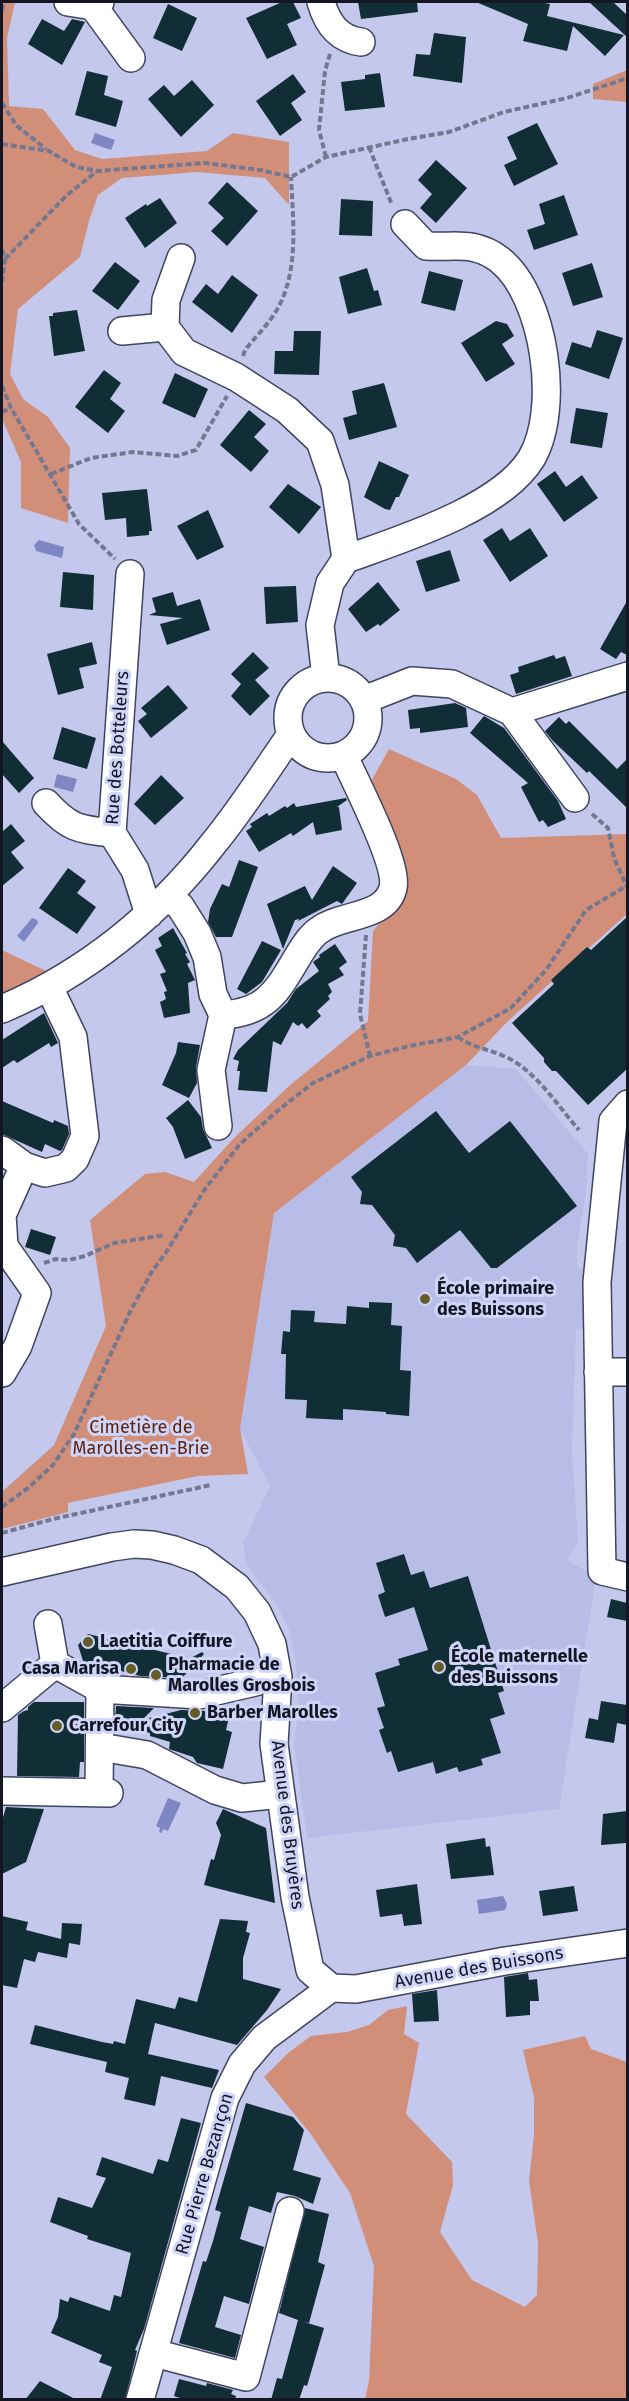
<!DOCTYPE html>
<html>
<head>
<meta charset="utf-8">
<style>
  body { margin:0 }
  #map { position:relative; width:629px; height:2401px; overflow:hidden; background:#c3c8ec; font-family:"Fira Sans",sans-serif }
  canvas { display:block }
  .frame { position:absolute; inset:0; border:3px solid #141623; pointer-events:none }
</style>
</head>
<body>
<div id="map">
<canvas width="629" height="2401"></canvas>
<div class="frame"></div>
</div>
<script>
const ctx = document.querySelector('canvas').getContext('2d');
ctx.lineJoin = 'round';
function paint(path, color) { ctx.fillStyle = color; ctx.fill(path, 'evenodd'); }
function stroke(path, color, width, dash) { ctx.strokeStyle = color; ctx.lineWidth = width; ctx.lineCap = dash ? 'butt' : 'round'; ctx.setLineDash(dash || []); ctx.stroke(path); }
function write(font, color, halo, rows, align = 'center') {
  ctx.font = font + ' "Fira Sans",sans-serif'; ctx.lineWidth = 6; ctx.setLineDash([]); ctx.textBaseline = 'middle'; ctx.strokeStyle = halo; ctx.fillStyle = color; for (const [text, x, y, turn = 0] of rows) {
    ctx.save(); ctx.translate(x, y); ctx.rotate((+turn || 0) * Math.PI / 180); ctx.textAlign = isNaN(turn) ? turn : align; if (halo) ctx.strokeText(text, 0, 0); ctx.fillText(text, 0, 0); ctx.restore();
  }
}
paint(new Path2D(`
  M466,1065L516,1069L588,1154L586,1193L577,1246V1261L578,1268L592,1273L588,1325L576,1331L572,1451L578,1542L567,1560L596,1577L559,1809L307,1838L294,1744L299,1704L295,1657L289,1629L275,1602L247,1566L243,1543L270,1486L239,1427L274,1213Z`), '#b7bde7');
paint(new Path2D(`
  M2,2H15L7,38L9,106L43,109L75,150L102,159L207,151L233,133L289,142V205L265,178L198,172L122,178L98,195L89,221L80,257L18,309L10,374L23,399L48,417L70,448L68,523L21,508V462L2,419Z
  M627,70V102L593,99V84Z
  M389,749L456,779L477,795L501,838L627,834V914L508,1021L466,1065L274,1213L240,1428L248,1474L198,1476L68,1503V1512L2,1529V1492L54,1445L106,1326L90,1220L145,1174L165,1172L194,1182L233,1139L289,1086L368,1021L373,931L393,906L368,787Z
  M2,950L48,972L2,995Z
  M407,2006L404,2034L419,2043L406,2114L452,2162L453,2185L440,2232L472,2280L525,2307L537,2295L538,2243L529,2181L534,2135V2098L523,2050L585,2036L591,2049L627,2062V2399H365L369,2381L374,2266L350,2193L310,2133L264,2077L288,2053L311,2036L347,2032L369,2025L388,2010Z`), '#d18f7a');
paint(new Path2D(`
  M95,133L115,140L111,150L91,143Z
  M39,540L64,547L62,558L36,551L34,545Z
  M57,774L77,779L73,792L54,787Z
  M32,918L37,920L38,923L24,942L17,936Z
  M168,1798L181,1803L168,1831L163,1829L162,1833L159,1832L160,1828L156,1826Z
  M503,1896L507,1904L505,1910L479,1914L477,1900Z`), '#7e86c3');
paint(new Path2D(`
  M282,2H293L301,18L287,24L297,45L267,59L246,18Z
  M358,2H417L418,12L361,19Z
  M476,2H539L550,4L547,16L624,35L605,56L573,26L567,51L523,41L528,24Z
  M589,2H613L627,15V37Z
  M168,4L197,18L182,51L153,38Z
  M42,19L64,31L72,19L85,22L62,65L28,44Z
  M434,33L466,37L462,83L413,76L416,54L430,55Z
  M87,71L108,76L104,95L123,101L116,127L75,115Z
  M380,73L385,107L345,111L341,82L365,79V75Z
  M293,74L306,92L291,103L302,120L280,136L256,101Z
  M192,80L214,105L181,137L148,99L164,85L174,96Z
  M537,123L558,164L514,186L504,165L517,159L507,137Z
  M436,160L467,188L436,223L420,208L432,194L418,180Z
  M227,182L258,211L227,246L211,231L224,218L208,203Z
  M564,195L578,235L534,250L527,230L545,224L539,204Z
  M160,198L177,223L145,248L125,218L146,204L147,206Z
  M341,199L373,201L372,236L339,235Z
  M115,262L140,281L118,310L92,291Z
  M592,263L603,297L573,306L562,273Z
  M367,268L374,291L378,290L382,305L348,314L339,277Z
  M429,271L463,280L455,311L421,303Z
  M232,275L258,295L232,333L192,302L206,284L218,294Z
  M77,310L85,351L54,356L49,316H53V313Z
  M496,321L507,324L514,336L502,344L515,364L486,382L461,343Z
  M597,330L623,338L609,379L565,364L572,342L591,348Z
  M294,331H321L319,375L274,374L275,351H293Z
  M104,370L121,383L110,399L125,411L108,433L75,407Z
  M175,373L208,389L195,418L162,403Z
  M384,383L397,427L349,440L343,418L357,414L352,391Z
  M576,408L608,413L602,448L570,443Z
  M249,410L266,424L254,437L269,451L251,472L220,445Z
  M379,461L409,475L399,497H396L390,510L385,509L364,497Z
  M555,471L566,487L582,475L598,498L564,522L537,484Z
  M288,484L321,507L299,534L269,507Z
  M147,489L152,531H149V535L127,537L126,518L105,520L102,493Z
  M208,510L224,547L197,560L177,526Z
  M502,528L510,541L530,528L548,556L510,582L483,540Z
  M450,550L460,581L426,592L416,561Z
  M63,572L94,575L93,610L60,607Z
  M378,582L400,610L380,626L378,624L366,632L348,609Z
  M296,586L298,622L266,624L264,587Z
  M173,592L177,606L200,599L210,630L167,645L160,624L183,618L149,615L156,612L152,598Z
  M627,601V655L621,652L616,659L600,649Z
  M92,642L97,664L79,668L84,688L58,695L47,654Z
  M253,652L269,668L255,680L270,696L250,716L231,696L241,684L231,674Z
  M554,655L556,659L565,656L572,676L516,694L510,675L519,672L518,667Z
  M168,685L188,708L151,738L138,721L147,714L141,708Z
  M455,703L466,708L468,727L420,733V728L410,729L408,710Z
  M484,716L504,728L558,801L566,819L548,827L543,820L539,822L521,787L528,783L470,733Z
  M559,717L566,724L569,721L617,769L627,759V808L589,771L587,773L552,740L545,731Z
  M62,727L96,738L87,769L53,759Z
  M2,741L34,778L19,793L2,774Z
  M161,775L184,798L155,825L134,804Z
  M346,798L347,800L337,807H339L342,830L316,835L313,822L293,836L291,833L259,852L246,831L252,827L250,824L267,813L269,816L285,806L287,808L294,803L296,807Z
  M11,824L25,841L11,852L24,868L2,886V832Z
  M239,860L258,867L232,937H216L208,922L210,909L222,884L229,887Z
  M333,866L357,883L342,904L337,901L298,921L299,919L295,920L283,949L267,904L305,886L312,900Z
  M68,868L86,881L77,893L96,907L77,934L39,908Z
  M627,917V1069L588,1105L556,1071H552L544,1062V1058L512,1023L554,984L551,980L587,947L591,950Z
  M173,928L187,953L185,954L190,962L187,964L195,980L188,983L190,1013L164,1018L160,1002L166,999L164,992L167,991L160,974L166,972L155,950L162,946L158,938Z
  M262,941L281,950L262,982L246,994L237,989Z
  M335,944L347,962L339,968L344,975L328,984L332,992L328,996L330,999L317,1011L321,1016L307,1029L302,1023L298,1026L293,1022L281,1045L273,1041L267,1092L238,1090L240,1071H237L239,1061L233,1059L238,1050L287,1003L296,989L319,971L313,962L320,957L319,955Z
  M44,1013L58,1043L51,1047L49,1043L17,1063L14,1060L2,1068V1040Z
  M178,1042L200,1045L196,1067L197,1083L189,1098L162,1085L176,1053Z
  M188,1100L201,1117L203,1129L212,1148L185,1159L173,1127L166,1118Z
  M2,1101L53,1123L54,1120L68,1126L69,1134L62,1150L60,1151L45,1144L42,1152L2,1134Z
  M436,1111L469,1153L510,1121L577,1206L497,1268H491L460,1230L417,1263L406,1248L393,1246L395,1235L372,1205L360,1204L362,1192L351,1177Z
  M31,1229L56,1237L50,1255L25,1247Z
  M369,1302L392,1303L391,1325L402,1326L400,1370L411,1371L409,1416L386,1414V1412L343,1409V1420L306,1418L307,1400L285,1399L286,1354H281L283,1331L290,1332L291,1310L315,1311L314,1322L346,1324L347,1306L369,1308Z
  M404,1554L411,1575L424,1571L430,1588L468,1576L504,1691L498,1693L505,1714L490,1719L501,1753L481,1759L483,1765L459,1772L457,1767L436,1774L433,1762L398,1772L391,1751L387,1753L379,1730L384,1728L377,1708L385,1706L375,1673L400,1665L398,1659L428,1650L414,1607L385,1617L378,1595L385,1592L376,1563Z
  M611,1599L627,1603V1621L607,1617Z
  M88,1634L188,1658L187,1660L202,1652L204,1654L182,1678L140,1676L83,1661L78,1645Z
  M601,1701L627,1705V1725L617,1723L614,1743L585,1738L589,1718L598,1720Z
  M34,1702H84V1762H80L79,1777L17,1776L18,1715L24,1711L28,1710V1707Z
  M116,1706L154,1708L142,1720L181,1710L204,1711L218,1707L229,1717L226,1730L232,1732L223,1769L197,1763L193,1757L169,1749L170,1742L150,1736V1733L115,1724Z
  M6,1807L44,1809L26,1862L2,1874V1821Z
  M223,1809L266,1828L275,1903L204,1885L211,1859L214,1860L221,1835L216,1823Z
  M627,1811L626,1843L601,1845L603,1814Z
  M485,1838L486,1847L490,1846L494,1875L451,1879L446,1844Z
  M417,1884L422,1924L404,1926L402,1914L380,1917L376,1890Z
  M574,1886L578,1911L543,1916L539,1891Z
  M2,1916L28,1922L26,1930L61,1939L62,1923L82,1924L80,1945L69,1943L67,1958L38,1952L35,1962L24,1959L17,1988L2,1985Z
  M220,1919L248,1921L246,1932L250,1933L243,1958V1979L281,1989L267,2010L237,2045L155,2023L148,2054L219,2070L212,2088L161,2076L155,2106L124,2099L129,2078L105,2072L107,2062L30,2044L35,2025L102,2042L113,2044L114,2041L125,2044L136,1999L175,2009L179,1997L197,2002Z
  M528,1973L529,1980L537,1979L539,2001H530V2015L506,2017L504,1977Z
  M437,1990L439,2021L414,2022L412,1994Z
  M246,2103L293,2117L304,2130L293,2170L321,2178L313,2204L295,2196L277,2192L271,2213L249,2206L240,2239L264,2247L249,2304L224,2296L215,2327L241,2335L235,2358L179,2343L203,2261L206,2262L213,2241L221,2212L215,2210Z
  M181,2118L201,2123L144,2329L135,2350L137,2351L125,2400H100L112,2367L99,2362L102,2355L51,2333L58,2317L60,2299L68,2302L70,2297L110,2311L114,2295L121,2297L131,2253L87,2239L88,2236L50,2222L58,2197L92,2208L106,2178L96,2175L102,2157L153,2174L158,2159L168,2162Z
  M305,2208L329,2214L318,2262L325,2265L309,2323L304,2322L324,2328L307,2386L304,2385L299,2400H271L277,2378L282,2379L298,2320L279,2313Z
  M179,2379L206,2386L207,2383L233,2390L231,2394L236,2396L235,2400H186L174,2396Z
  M40,2381L77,2400H25Z`), '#112d35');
const minor = new Path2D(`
  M68,2L93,6L100,2
  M321,2C327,23 338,39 361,42
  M93,6L131,58
  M181,258L166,300L165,327L184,352L236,377L287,410L320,441L335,485L346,559L330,583L320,625L326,678
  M122,331L165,327
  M346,559C399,540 500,509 531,459C561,410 545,296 500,260C475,240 454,248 426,246L405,224
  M130,574L112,833L135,870L149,914
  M288 718a40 40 0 1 1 80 0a40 40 0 1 1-80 0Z
  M364,700L412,681L452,684L512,712L628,676
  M512,712L575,798
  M46,803C70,829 78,829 112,833
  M167,897L180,906L197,933L207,957L213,994L223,1015C269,1012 278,989 300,953C305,945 312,934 321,929C342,914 386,918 393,888C399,864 355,782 344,756
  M2,1009C85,974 158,915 213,844C241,810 265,772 290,736
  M628,1104L613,1121L597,1282L602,1571L628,1577
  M218,1126L211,1070L223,1015
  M2,1150L24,1166L2,1215L4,1246L37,1293L18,1346L2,1373
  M24,1166L45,1173L66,1168L75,1159L85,1136L73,1037L49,987
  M598,1372H628
  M2,1572L112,1547L134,1544L152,1545L174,1550L201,1560L237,1587L257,1612L272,1644L278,1677L274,1744L295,1897L310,1970L331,1988
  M48,1624L55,1664
  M2,1708L55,1664L100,1689L199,1695L255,1682
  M112,1749L147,1755L215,1790L242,1798L281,1794
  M2,1791L109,1793
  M99,1793L100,1689
  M331,1988L356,1989L505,1961L628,1943
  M154,2353L246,2377L290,2211
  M140,2400L225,2098L242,2064L264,2038L331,1988`);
stroke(minor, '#404462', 30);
stroke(new Path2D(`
  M2,11L3,2
  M2,103L16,125L46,149
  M2,144L49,151L76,167L97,171L205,163L260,170L291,177L326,157L408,139L449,132L504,112L567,98L628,78
  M369,147L392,205
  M326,157L319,130L325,71L330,54
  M2,250L5,259L2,282
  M5,259L67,195L96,172
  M243,356L245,350C256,336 271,322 279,306C299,267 293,220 291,177
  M2,386L11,408L79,524L115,559
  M2,412L11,408
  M51,474L91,458L133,452L177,456L196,450L227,396
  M592,814L608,828L614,858L628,889
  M366,935L360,1014L370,1056
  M458,1037C473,1048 489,1049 506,1057C536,1071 557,1105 579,1130
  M44,1263L56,1259L69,1260L85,1256L114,1243L165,1235
  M2,1507L28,1488L53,1465L74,1434L130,1312L151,1273L167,1251L205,1189L240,1144L281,1108L313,1083L370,1056L409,1046L458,1037L511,1008L546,970L586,910L628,885
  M2,1533L53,1519L211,1485`), '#737790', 4, [6, 3]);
stroke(minor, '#fff', 27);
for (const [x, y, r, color] of [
  [425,1299,6,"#655b27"],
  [88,1642,6,"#655b27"],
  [439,1667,6,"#655b27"],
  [131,1669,6,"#655b27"],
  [156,1675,6,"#655b27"],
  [195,1713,6,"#655b27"],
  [57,1726,6,"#655b27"]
]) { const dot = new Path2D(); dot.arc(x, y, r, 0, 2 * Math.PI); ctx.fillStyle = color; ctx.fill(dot); stroke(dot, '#cfd5f9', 2); }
write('18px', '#141623', '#cfd5f9', [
  ["Rue des Botteleurs",118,748,-86],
  ["Avenue des Bruyères",287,1825,83],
  ["Avenue des Buissons",479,1968,-10],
  ["Rue Pierre Bezançon",205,2174,-74]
]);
write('bold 18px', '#141623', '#cfd5f9', [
  ["École primaire",437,1289],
  ["des Buissons",437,1310],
  ["Laetitia Coiffure",100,1642],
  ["École maternelle",451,1657],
  ["des Buissons",451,1678],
  ["Pharmacie de",168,1665],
  ["Marolles Grosbois",168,1686],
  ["Casa Marisa",119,1669,"right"],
  ["Barber Marolles",207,1713],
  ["Carrefour City",69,1726]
], 'left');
write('18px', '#61220c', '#cfd5f9', [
  ["Cimetière de",141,1428],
  ["Marolles-en-Brie",141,1449]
]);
</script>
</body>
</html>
